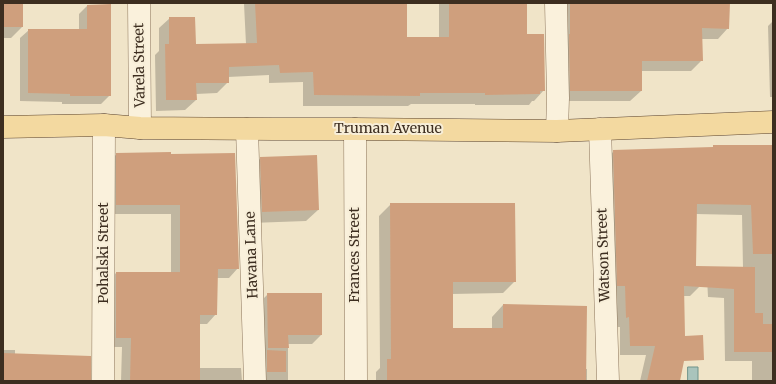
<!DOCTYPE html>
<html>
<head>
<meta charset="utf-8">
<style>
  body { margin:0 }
  #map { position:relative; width:776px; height:384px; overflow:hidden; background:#f0e4c8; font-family:Merriweather,serif }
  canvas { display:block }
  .frame { position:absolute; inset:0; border:4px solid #3d2e20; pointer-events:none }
</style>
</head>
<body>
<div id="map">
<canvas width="776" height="384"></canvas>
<div class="frame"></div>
</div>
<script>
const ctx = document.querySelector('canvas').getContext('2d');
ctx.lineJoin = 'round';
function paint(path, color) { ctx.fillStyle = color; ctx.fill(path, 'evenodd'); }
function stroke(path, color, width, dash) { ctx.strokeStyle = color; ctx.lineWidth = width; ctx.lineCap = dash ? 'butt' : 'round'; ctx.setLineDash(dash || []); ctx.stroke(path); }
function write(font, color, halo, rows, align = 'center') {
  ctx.font = font + ' Merriweather,serif'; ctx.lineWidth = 4; ctx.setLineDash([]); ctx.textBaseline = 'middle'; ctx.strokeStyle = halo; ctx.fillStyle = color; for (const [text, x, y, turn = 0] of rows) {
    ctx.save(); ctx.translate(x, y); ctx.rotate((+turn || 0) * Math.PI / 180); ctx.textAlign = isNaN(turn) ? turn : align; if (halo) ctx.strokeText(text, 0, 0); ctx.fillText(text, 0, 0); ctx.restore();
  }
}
const water = new Path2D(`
  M688,367H698V381H688Z`);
paint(water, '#a9c4bc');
stroke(water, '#6f938a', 1);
paint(new Path2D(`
  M3,3H22V27L11,38H3Z
  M246,3H406V38H439V3H526V35L544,90L534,101H532L529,105H475V104H411L408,106H303V82L269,83V75L228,77V82L217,93L196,94V100L185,110L156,111L155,55L159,51V28L170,18L195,45L246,44L244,4Z
  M560,3H729L728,28L718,39H701L702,60L691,71H641V91L630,101H560Z
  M87,6L110,95L101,104H62V102L20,101V38L29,30H79V14Z
  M773,21V97H770L768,26Z
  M714,146H773V381H752V361H725L724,298L708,297L707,278L743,268L742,215L696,214L695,267L700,286L690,296H683L679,381H640L646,355H620V327H617L604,161L614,151L712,148Z
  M170,153L238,268L229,278H216V314L207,324H199V368H241L242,381H121L122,347H107V283L116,273H171V214H107V163L117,154Z
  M261,158L318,210L306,221L251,223L249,169Z
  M391,204L515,281L503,293L452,294V329H492V317L503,305L585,369H587V381H376V372L380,368L379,216Z
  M268,294L321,335L312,344H288V381H258V304Z
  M3,350H15V354L90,381H3Z`), '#0003');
paint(new Path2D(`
  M3,3H23V27H3Z
  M255,3H407V37H449V3H527V34H544L545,91H540V94L485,95V93H420V96L314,95L313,72L280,73L279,65L229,67V83H196L197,100H166L165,44H169V17H195L196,44L257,43Z
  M570,3H730L729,29L702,28L703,61H642V91H570L569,34H570Z
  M111,4V96H70V94L28,93V29H87V5Z
  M713,145H773V254H753L751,205L697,204L696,266L755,267V313H763V324H773V352H734V289L684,286L685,336L703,335L704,360L684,361L680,381H647L655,346H630L629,317L626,318L625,286H617L613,150L713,147Z
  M171,152V154L235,153L239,269H218L217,315H200V381H130L131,338H116V272H180V205H116V153Z
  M317,155L319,210L262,212L260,157Z
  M390,203H515L516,282H453V328H503V304L587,306L586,381H387V359H391Z
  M267,293H322V335H288L289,348H268Z
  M267,350L286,351V372H267Z
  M3,353L91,356V381H3Z`), '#cf9f7d');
const minor = new Path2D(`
  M139,3L140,128
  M556,3L558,98L557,131
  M247,129L255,381
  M355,129L356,381
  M600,129L608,381
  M103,381L104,125`);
const major = new Path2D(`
  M3,127L104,125L140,128L272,129H355L557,131L773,122`);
stroke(minor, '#8d765c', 23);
stroke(major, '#5b4430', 23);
stroke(minor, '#faf1dc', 22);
stroke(major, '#f3d9a0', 22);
write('14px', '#3d2e20', '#f7eed8', [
  ["Varela Street",140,65,-91],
  ["Truman Avenue",388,129],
  ["Pohalski Street",104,253,-90],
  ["Havana Lane",252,255,-92],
  ["Frances Street",355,255,-90],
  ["Watson Street",604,255,-92]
]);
</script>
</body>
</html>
